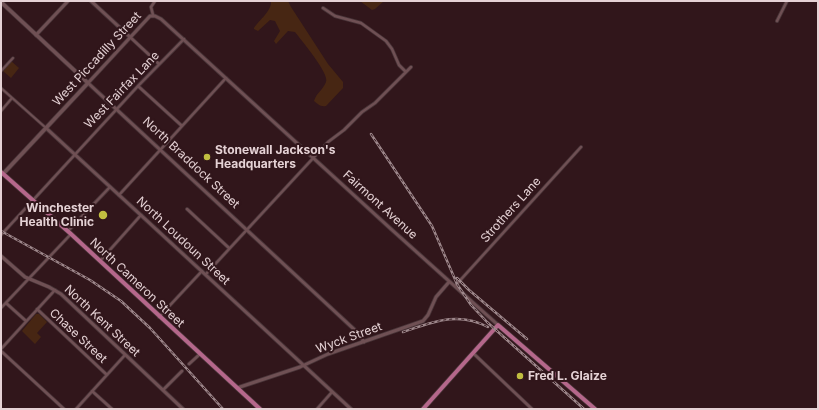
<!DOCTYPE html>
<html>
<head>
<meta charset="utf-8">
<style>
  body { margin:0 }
  #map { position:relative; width:819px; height:410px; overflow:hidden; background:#31161b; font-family:Inter,sans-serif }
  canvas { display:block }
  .frame { position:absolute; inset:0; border:2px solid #e5d2d5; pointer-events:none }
</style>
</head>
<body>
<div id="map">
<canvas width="819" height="410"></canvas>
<div class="frame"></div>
</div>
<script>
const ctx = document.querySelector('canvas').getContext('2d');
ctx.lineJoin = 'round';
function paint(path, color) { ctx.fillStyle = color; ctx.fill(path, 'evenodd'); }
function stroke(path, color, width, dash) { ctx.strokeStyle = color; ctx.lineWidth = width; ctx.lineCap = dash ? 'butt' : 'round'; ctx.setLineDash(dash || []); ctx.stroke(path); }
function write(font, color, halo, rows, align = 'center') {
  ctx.font = font + ' Inter,sans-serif'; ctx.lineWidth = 4; ctx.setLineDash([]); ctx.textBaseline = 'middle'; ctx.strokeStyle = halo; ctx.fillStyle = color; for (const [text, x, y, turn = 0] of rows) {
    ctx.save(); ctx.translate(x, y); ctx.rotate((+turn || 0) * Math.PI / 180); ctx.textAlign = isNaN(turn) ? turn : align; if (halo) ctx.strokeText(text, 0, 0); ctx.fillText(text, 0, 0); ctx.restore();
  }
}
paint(new Path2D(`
  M271,1H288L291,7L328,64L343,82V88L326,106C320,107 318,104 314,101C317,92 323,90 326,82C330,74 301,40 295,32L288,31L276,44L274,41L280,31L275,21L270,20L258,31L254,29V28C259,20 272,11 271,1Z
  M360,1H384L375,9L372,10Z
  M11,61L19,68L11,78L3,71Z
  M36,314H39L47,322L37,333L41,337L35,344L22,331Z`), '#472613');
const pedestrian = new Path2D(`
  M1,71L13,58
  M1,88L46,128
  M1,111L12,98`);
const minor = new Path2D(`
  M323,8L335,16L361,23L386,41L392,49L399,65L406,72
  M153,15L151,7L155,1
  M777,21L787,1
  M130,37L159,64
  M138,86L182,126
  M119,195L226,78
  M187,209L229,248
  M68,231L110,187
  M1,235L138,86L184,39
  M100,261L141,215
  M206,274L328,142L344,130L362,112L375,103L411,67
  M455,286L581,147
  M6,303L26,321
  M1,308L71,234
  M37,309L107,375
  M159,317L202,271
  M1,349L55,290
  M1,351L64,409
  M473,353L532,409
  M189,364L200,354
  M163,390L182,371
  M92,391L112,409
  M76,409L125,355
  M317,409L332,392`);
const tertiary = new Path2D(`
  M91,1L130,37
  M36,35L68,1
  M46,128L144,218L351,409
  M1,256L25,277L49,287L61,294L183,409
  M364,342L357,332L88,83L150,16H155L161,19L391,229L498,325
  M237,388L300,367L328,354L423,321L428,315L436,297L449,282`);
const secondary = new Path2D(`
  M1,2L88,83L3,174`);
const primary = new Path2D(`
  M1,172L71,234L260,409
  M423,409L498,325L595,409`);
stroke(pedestrian, '#483438', 3.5);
stroke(minor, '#483438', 4);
stroke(tertiary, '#483438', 4.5);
stroke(secondary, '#483438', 5);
stroke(primary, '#483438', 5.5);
stroke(pedestrian, '#6f5054', 2);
stroke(minor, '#6f5054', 2.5);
stroke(tertiary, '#6f5054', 3);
stroke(secondary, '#6f5054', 3.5);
stroke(primary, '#b5678b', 4);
const rail = new Path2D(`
  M371,134L432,226L457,284L471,305L487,322L584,409
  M1,231L90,280L121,301L150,328L223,409
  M457,278L469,290L527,339
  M403,332C433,322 458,311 488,327`);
stroke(rail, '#9d878b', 2.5);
stroke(rail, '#31161b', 1, [3]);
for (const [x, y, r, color] of [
  [207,157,4,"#c1be40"],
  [103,215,5,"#c1be40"],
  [520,376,4,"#c1be40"]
]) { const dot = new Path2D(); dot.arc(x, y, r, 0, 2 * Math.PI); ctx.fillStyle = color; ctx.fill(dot); stroke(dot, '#31161b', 1.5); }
write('12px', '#e5d2d5', '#31161b', [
  ["West Piccadilly Street",97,59,-47],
  ["West Fairfax Lane",122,90,-46],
  ["North Braddock Street",191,163,43],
  ["Fairmont Avenue",380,205,42],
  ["Strothers Lane",511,210,-48],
  ["North Loudoun Street",183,241,43],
  ["North Cameron Street",137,283,43],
  ["North Kent Street",102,321,43],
  ["Chase Street",78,336,43],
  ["Wyck Street",349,338,-20]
]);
write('bold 12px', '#e5d2d5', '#31161b', [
  ["Stonewall Jackson's",215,150],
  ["Headquarters",215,164],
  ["Winchester",94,208,"right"],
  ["Health Clinic",94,222,"right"],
  ["Fred L. Glaize",528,376]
], 'left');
</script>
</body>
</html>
